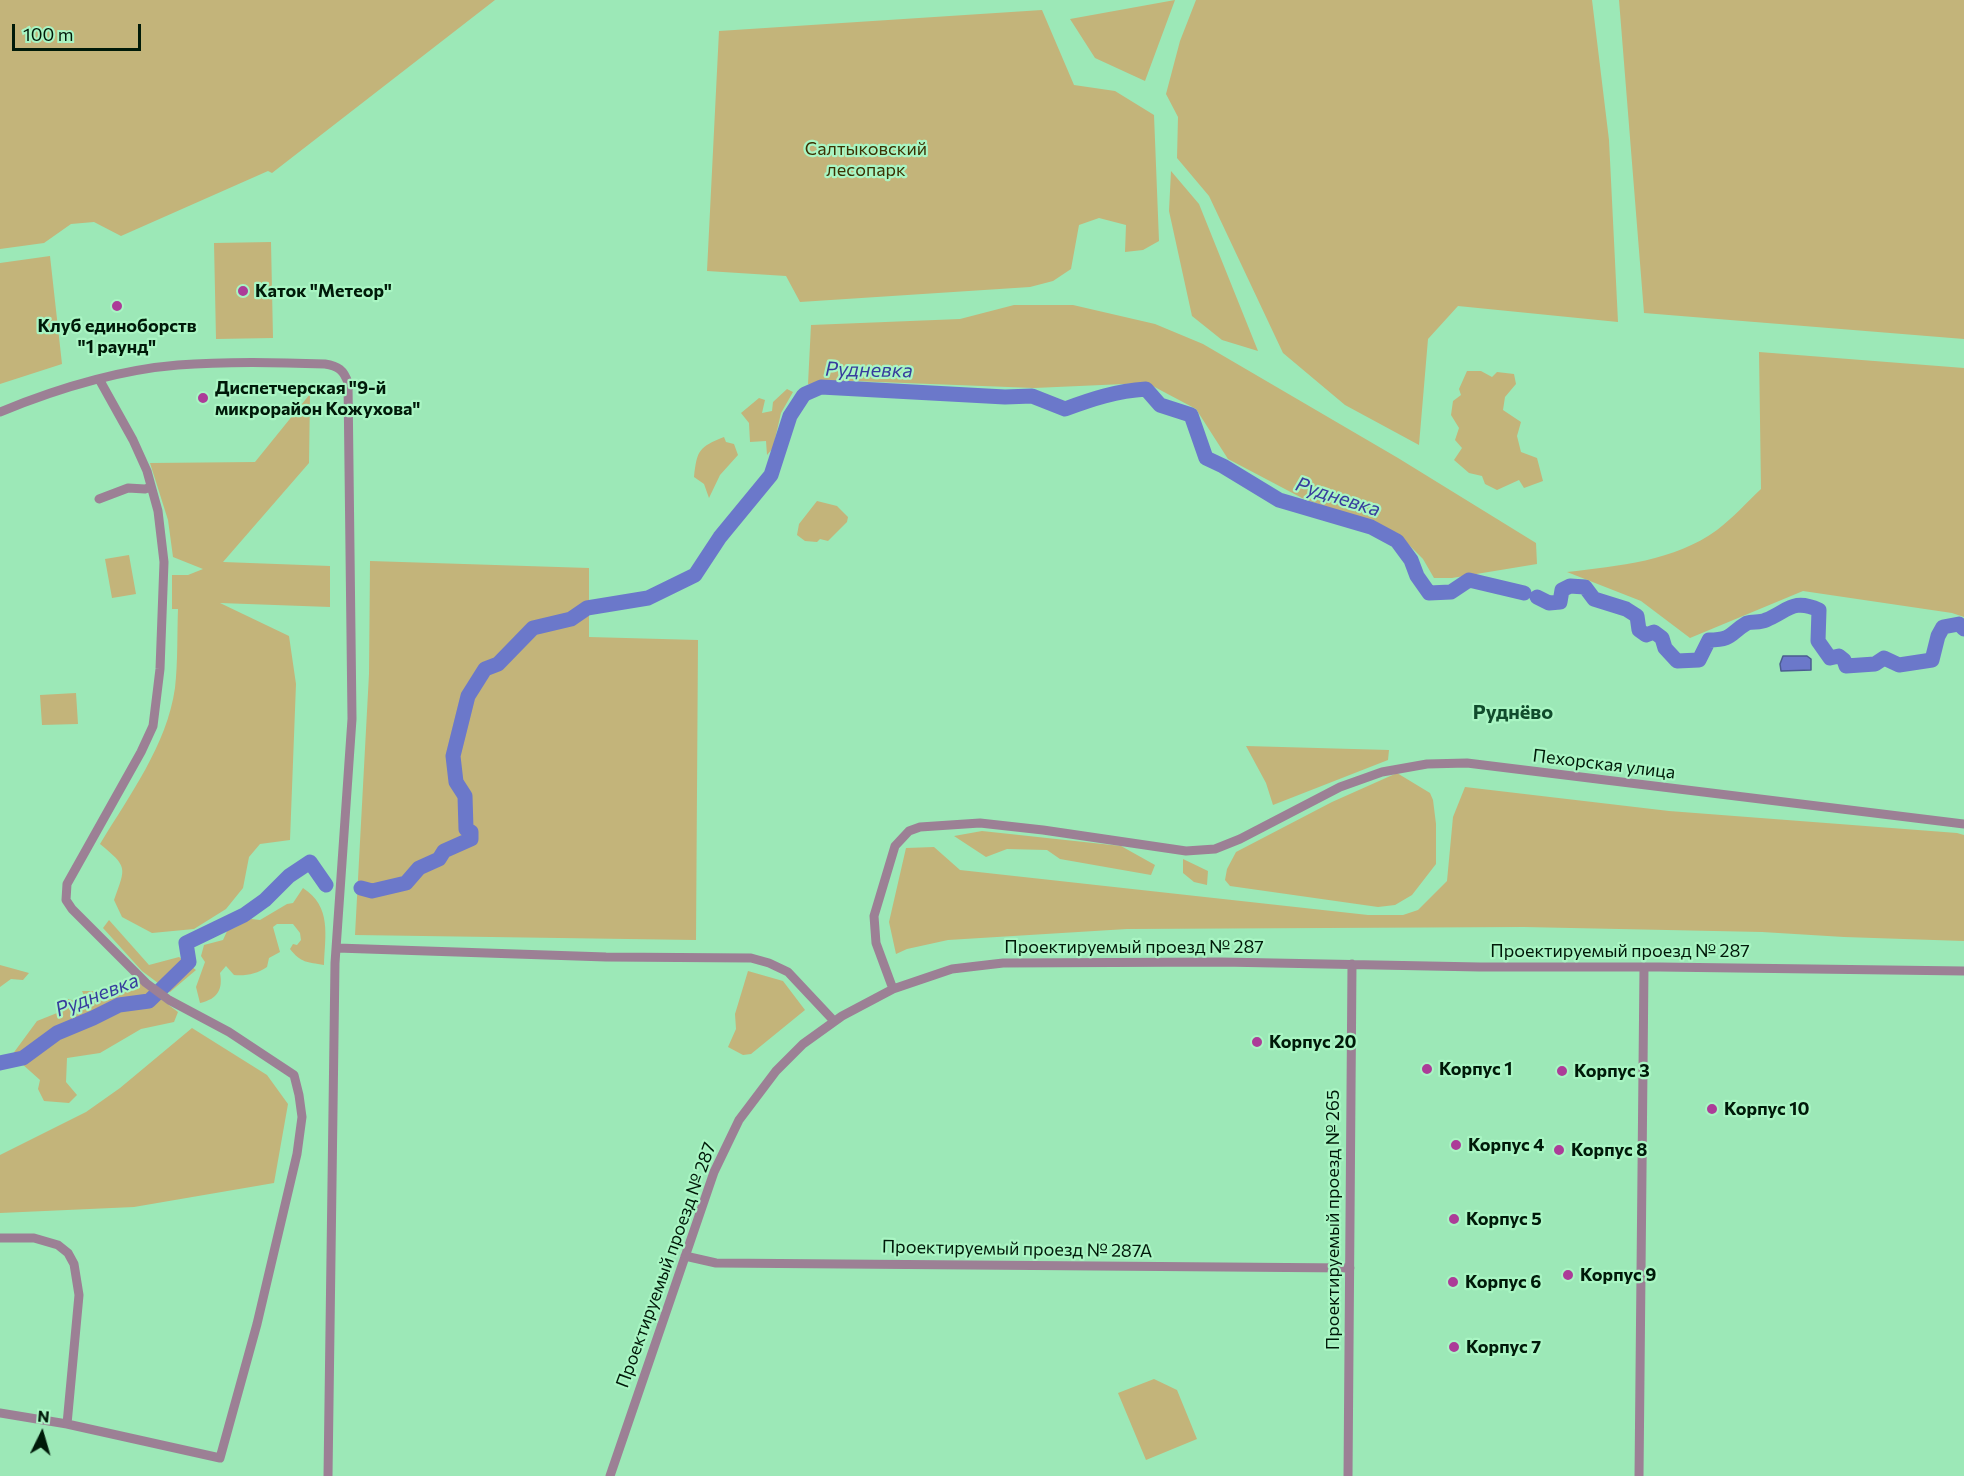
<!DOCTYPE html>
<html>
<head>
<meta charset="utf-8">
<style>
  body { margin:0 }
  #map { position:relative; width:1964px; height:1476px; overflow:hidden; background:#9ce8b7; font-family:Commissioner,sans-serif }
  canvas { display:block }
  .north { position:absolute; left:12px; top:1404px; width:60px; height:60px; -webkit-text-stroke:4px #a9f5c3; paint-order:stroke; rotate:5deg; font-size:16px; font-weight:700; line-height:24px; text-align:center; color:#001a09 }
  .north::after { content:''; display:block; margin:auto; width:21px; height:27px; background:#001a09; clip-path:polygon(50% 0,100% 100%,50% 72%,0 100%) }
  .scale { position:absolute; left:12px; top:24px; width:129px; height:27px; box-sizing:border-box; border:3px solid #001a09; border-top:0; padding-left:8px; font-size:18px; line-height:21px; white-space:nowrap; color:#001a09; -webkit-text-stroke:4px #a9f5c3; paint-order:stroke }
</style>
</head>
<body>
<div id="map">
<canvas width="1964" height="1476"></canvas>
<div class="north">N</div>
<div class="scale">100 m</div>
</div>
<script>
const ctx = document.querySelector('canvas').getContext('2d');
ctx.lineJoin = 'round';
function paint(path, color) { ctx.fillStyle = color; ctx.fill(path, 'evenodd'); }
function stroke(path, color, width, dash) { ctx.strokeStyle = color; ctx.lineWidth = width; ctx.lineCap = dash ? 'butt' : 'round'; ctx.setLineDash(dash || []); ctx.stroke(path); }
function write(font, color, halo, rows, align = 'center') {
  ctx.font = font + ' Commissioner,sans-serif'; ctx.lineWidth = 4.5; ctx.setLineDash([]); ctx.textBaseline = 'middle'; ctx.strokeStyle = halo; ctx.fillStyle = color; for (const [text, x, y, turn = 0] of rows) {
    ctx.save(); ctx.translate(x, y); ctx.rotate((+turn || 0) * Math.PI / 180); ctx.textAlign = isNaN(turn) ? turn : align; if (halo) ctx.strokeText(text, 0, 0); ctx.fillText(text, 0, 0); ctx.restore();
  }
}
paint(new Path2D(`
  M0,0H495L272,173L268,171L121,236L94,222L71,224L44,243L0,249Z
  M1175,0L1145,81L1095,58L1070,19Z
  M1196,0H1592L1609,140L1618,322L1458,306L1428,339L1419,445L1345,405L1283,353L1209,196L1177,158L1178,117L1166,94L1180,41Z
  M1619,0H1964V339L1644,313Z
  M1042,10L1074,85L1115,91L1154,115L1159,241L1143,250L1125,252L1126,225L1099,218L1079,225L1071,269L1053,281L1030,287L800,302L786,276L707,271L719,31Z
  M1171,171L1199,204L1258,351L1222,340L1192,316L1169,211Z
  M271,242L273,338L216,339L214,243Z
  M50,256L62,364L0,384V263Z
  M1014,305H1073L1155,324L1203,344L1398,458L1536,543L1537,564L1452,578H1434L1423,559L1397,533L1302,498L1228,459L1196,409L1147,383L1034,388L853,381L808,384L811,325L960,319Z
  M1759,352L1964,368V617L1952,613L1803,591L1690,638L1641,601L1567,572C1618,566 1675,561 1717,530C1733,518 1747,502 1761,489Z
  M1467,371H1481L1492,377L1497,372L1514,374L1516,384L1505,397L1503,410L1521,422L1517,436L1521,452L1537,458L1543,481L1524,488L1519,480L1497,490L1485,484L1482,476L1469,473L1454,460L1462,448L1455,440L1459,428L1451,415L1453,401L1461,395L1459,389Z
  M787,389L793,392L781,413L773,448L767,455L766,441L750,442L749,423L741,413L759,398L765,400L762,413L772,411L773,402Z
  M310,394L309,463L223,562L330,566V607L220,603L289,636L296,684L290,840L260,844L249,857L243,888L226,909L194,929L152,933L122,917L114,900C126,867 128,867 100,844C129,796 167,745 175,688C178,662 177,635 178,609H172V575H188L203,569L173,557L168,520L150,463L255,462Z
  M724,437L726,442L734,444L738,455L720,475L709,498L704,484L694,477C697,450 699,447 724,437Z
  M817,501L837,506L848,517L847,522L828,541L820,539L817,542L805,541L797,535L799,524Z
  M129,555L136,594L112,598L105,559Z
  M370,561L589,568V637L698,640L696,940L355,935L369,674Z
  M76,693L78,724L42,725L40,695Z
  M1246,746L1389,750L1388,760L1273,805L1266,783Z
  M1397,773L1430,793L1433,800L1436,824V864L1412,895L1395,905L1378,907L1230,886L1225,880L1227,869L1236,852L1332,802Z
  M1465,787L1669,811L1957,833L1964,835V941L1844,937L1762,932L1524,927L1127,929L948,940L907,949L896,954L889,922L906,848L934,847L960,870L1368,915H1403L1418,910L1447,881L1453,817Z
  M982,831L1121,846L1155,865L1151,875L1060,859L1047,850L1007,849L986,857L954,836Z
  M1183,859L1208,871L1207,885L1194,882L1183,873Z
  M303,888C332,907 325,935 324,965C307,962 301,963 290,949L293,944L297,945L301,940L300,933L293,924H277L273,927L280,952L269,958L267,967C257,974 246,976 234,975L226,966L220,973C223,989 218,999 200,1003L196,987L205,962L201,956L204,945L223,940L228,929L234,928L251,919L260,920L287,904L293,903Z
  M109,920L149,965L179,957L196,970L170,992L142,971L103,928Z
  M0,965L29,973L23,980L11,979L0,987Z
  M748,971L783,981L805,1010L751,1054L743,1055L728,1047L736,1029L735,1014Z
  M137,981L178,1012L174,1022L141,1029L100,1053L67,1058L66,1082L77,1095L69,1103L44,1101L38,1089L40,1080L12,1055L37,1021L62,1011L68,999L88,1004L82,991H99L114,998Z
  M192,1028L267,1075L288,1104L274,1183L134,1207L0,1213V1155L86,1112L120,1088Z
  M1154,1379L1177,1390L1197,1439L1146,1460L1118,1393Z`), '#c3b47a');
const water = new Path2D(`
  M1783,656H1807L1811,659V670L1781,671L1780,664Z`);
paint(water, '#6b78ca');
stroke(water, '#4b5c90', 1.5);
stroke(new Path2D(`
  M1537,597L1549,603L1560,602L1562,590L1570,586L1585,587L1594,599L1626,609L1637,616L1639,630L1646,635L1654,632L1662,638L1665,648L1677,661L1699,660L1709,640C1733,640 1730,633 1747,623C1753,621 1760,623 1766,620C1788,611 1793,598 1819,610L1818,641L1830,658L1839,656L1844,660L1846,666L1875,664L1884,658L1899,665L1932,660L1938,636L1943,627L1959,624L1964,629
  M361,888L372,891L406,883L419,868L439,859L444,851L471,839V832L466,829L465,796L456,782L453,756L468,696L485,669L498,664L533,628L571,619L587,608L648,598L695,575L720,537L771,475L790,416L803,396L805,394L821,387L1005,397L1032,396L1065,409C1092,399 1116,391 1146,389L1160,405L1191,415L1206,458L1223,466L1279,500L1371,527L1397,541L1411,560L1417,576L1429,593L1451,592L1469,580L1524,593
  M0,1063L23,1058L57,1033L93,1018L119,1005L149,1001L189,962L186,943L244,915L265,900L289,876L310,862L326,885`), '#6b78ca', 15);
stroke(new Path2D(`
  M0,412C56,389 117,370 178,365C227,361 275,362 325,364C338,366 344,370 348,383L352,719L335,963L328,1476
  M99,499L128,488L145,489L151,487
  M337,948L606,957L751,958L769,963L788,972L834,1021
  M893,989L876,943L874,916L895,846L909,831L920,827L980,823L1043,830L1186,851L1215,849L1240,839L1340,787L1382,772L1427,764L1467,763L1964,824
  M0,1238H34L58,1245L68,1253L74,1264L79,1295L67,1424
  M685,1256L716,1263L1350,1268
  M0,1413L67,1424L220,1458L257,1324L297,1154L302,1117L299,1095L294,1075L229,1032L169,1000L146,983L72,909L66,900L67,884L141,752L153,726L160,669L164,562L158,511L147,471L133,440L99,379
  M610,1476L714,1172L739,1120L776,1071L803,1044L842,1016L893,989L952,969L1003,963L1222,962L1480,967H1660L1964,971
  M1348,1476L1352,964
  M1639,1476L1644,967`), '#9c8095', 9);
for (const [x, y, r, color] of [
  [243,291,6,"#ac3c98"],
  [117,306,6,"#ac3c98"],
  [203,398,6,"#ac3c98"],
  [1257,1042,6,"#ac3c98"],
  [1427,1069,6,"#ac3c98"],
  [1562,1071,6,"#ac3c98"],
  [1712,1109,6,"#ac3c98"],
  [1456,1145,6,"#ac3c98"],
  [1559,1150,6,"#ac3c98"],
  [1454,1219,6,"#ac3c98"],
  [1568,1275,6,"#ac3c98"],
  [1453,1282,6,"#ac3c98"],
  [1454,1347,6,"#ac3c98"]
]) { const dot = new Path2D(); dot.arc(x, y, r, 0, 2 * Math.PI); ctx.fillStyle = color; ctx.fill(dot); stroke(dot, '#a9f5c3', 2); }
write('18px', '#3d3204', '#a9f5c3', [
  ["Салтыковский",866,149],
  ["лесопарк",866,170]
]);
write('bold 18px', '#001a09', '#a9f5c3', [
  ["Каток \"Метеор\"",255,291],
  ["Клуб единоборств",117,326,"center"],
  ["\"1 раунд\"",117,347,"center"],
  ["Диспетчерская \"9-й",215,388],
  ["микрорайон Кожухова\"",215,409],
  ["Корпус 20",1269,1042],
  ["Корпус 1",1439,1069],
  ["Корпус 3",1574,1071],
  ["Корпус 10",1724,1109],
  ["Корпус 4",1468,1145],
  ["Корпус 8",1571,1150],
  ["Корпус 5",1466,1219],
  ["Корпус 9",1580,1275],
  ["Корпус 6",1465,1282],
  ["Корпус 7",1466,1347]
], 'left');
write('18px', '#001a09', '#a9f5c3', [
  ["Пехорская улица",1604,764,7],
  ["Проектируемый проезд № 287",1134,947],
  ["Проектируемый проезд № 287",1620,951],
  ["Проектируемый проезд № 265",1333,1220,-90],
  ["Проектируемый проезд № 287А",1017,1249,1],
  ["Проектируемый проезд № 287",666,1265,-70]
]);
write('italic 20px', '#373c9d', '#a9f5c3', [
  ["Рудневка",869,370,1],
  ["Рудневка",1338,497,18],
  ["Рудневка",97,995,-21]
]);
write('bold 20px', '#104c2c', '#a9f5c3', [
  ["Руднёво",1513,712]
]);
</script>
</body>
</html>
